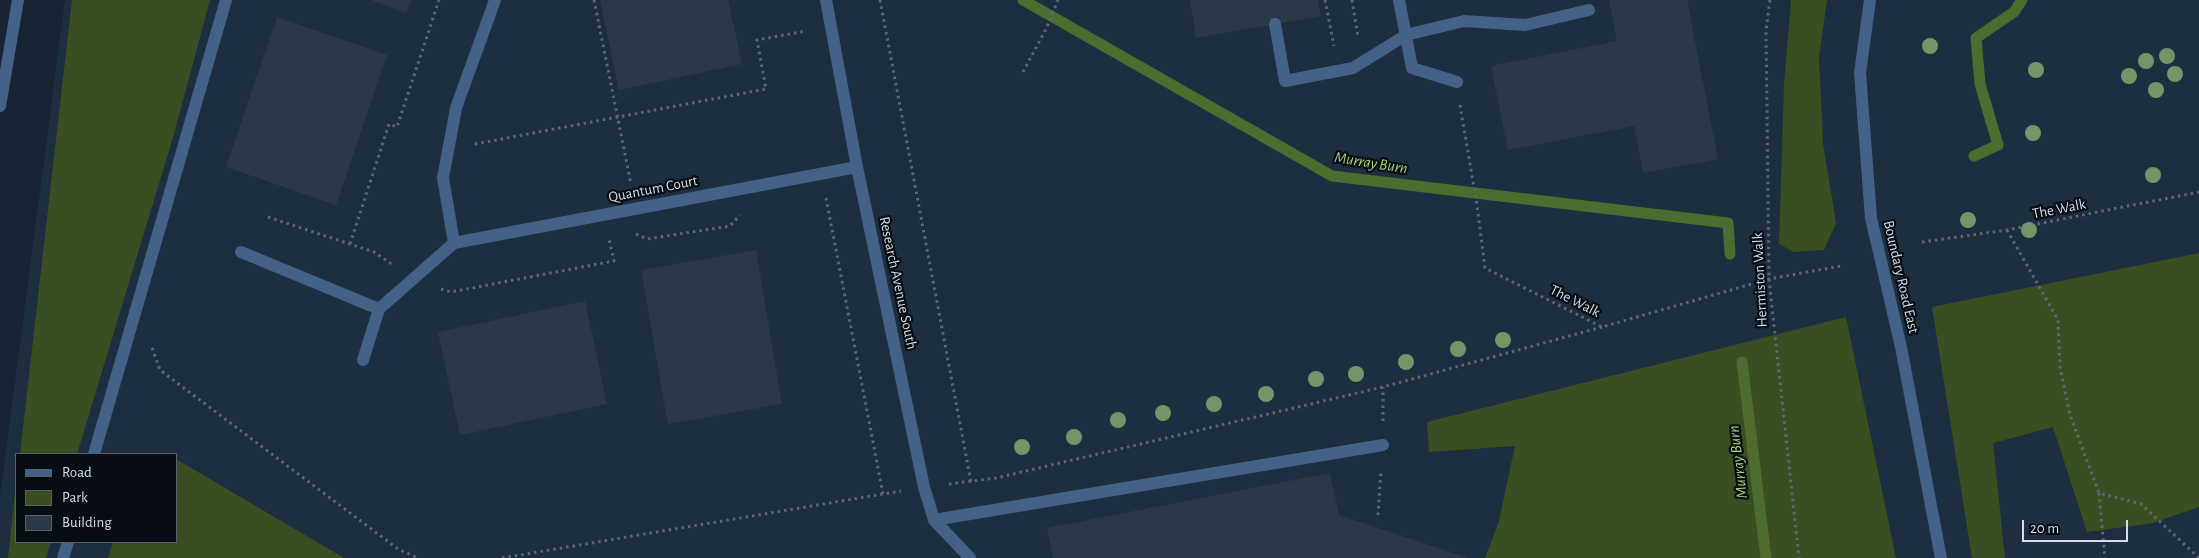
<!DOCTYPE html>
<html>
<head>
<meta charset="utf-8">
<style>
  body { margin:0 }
  #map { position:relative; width:2199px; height:558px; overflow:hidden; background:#182433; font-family:"Alegreya Sans",sans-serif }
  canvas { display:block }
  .legend { position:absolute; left:15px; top:453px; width:162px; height:90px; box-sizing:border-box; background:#080d14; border:1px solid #5a6069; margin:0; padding:6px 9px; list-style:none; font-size:15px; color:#d5dde8 }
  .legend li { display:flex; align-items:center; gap:10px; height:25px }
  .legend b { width:25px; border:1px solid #5a6069 }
  .scale { position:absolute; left:2022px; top:520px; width:106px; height:22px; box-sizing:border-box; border:2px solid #d5dde8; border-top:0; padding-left:6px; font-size:15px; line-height:18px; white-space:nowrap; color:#d5dde8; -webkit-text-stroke:4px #080d14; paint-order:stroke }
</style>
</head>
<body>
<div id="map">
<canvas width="2199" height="558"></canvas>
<ul class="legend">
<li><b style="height:6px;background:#446288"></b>Road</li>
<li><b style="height:14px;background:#394f22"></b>Park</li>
<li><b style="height:14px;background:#2b3848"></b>Building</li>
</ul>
<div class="scale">20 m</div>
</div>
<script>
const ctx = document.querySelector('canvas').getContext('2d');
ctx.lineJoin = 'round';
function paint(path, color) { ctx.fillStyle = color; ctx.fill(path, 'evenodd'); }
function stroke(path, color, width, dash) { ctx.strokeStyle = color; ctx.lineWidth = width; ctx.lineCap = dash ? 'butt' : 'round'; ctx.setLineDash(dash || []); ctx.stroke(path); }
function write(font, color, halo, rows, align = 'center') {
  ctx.font = font + ' "Alegreya Sans",sans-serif'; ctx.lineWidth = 4.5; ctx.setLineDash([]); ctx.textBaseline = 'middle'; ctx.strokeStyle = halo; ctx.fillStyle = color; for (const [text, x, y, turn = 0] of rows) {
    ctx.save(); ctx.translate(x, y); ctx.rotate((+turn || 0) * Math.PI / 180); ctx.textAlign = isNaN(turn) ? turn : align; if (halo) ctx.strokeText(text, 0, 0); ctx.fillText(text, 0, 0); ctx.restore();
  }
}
paint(new Path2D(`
  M65,0H2199V558H0V497ZM16,454H176V542H16Z`), '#1e2e41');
paint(new Path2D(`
  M72,0H210L174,134L77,454H20Z
  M1791,0H1827L1819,57L1823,144L1836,223L1824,250L1794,252L1779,244L1784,85Z
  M2199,253V507L2153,523L2087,532L2053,427L1993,443L2005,558H1972L1932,307Z
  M1846,317L1896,558H1485L1499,521L1515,446L1429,452L1427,422Z
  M176,459L344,558H108L113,542H176Z
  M16,484V542H51L46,558H8Z`), '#394f22');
stroke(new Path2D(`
  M1023,0L1332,176L1728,223L1730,254
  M1974,156L1998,145L1980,84L1976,38L2014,12L2022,0
  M1742,362L1766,558`), '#4e6c2d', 11);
paint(new Path2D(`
  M371,0H411L406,13Z
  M600,0H728L742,64L619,90Z
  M1190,0H1318L1321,16L1196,38Z
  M1609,0H1687L1718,159L1643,173L1634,126L1508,150L1491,66L1617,41Z
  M277,17L387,55L336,205L226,167Z
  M756,250L782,404L668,424L641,270Z
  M585,301L607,404L460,435L438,332Z
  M1330,473L1339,515L1468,558H1053L1047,528Z`), '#2b3848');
stroke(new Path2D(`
  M594,0L631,184
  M880,0L971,482
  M1325,0L1334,46
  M1352,0L1358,37
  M1770,0L1766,30L1769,279L1799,558
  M1023,72L1046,29L1058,0
  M1460,105L1477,205L1485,268L1602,327L1769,279L1841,266
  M475,144L766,89L757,40L806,31
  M826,198L883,494
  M268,217L374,252L393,265
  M2007,230L2058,320L2060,367L2070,415L2099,493L2141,504L2199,558
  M636,234L647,239L730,226L740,215
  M1922,242L2007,230L2199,192
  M350,244L389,124L397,127L439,0
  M441,289L451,292L614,261L609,239
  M152,348L160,370L398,549L418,558
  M1383,421V387
  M949,484L996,478L1383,387L1602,327
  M2099,493L2105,558
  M1378,515L1381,470
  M502,558L901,491`), '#5e6876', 3, [2.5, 4]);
stroke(new Path2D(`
  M826,0L857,167L924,487L934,520L970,558
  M1399,0L1412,68L1457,82
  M1870,0L1860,73L1871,218L1901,347L1941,558
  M1275,24L1285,81L1353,68L1406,35L1464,21L1525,25L1589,10
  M0,106L18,0
  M454,243L857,167
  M241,252L379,309L454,243L443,178L456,108L495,0
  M363,360L379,309
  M94,454L226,0
  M934,520L1383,445
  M63,558L68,542`), '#446288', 12);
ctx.fillStyle = '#759569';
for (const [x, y] of [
  [1930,46],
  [2167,56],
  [2146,61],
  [2036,70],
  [2175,74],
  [2129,76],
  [2156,90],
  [2033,133],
  [2153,175],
  [1968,220],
  [2029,230],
  [1503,340],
  [1458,349],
  [1406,362],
  [1356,374],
  [1316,379],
  [1266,394],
  [1214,404],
  [1163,413],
  [1118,420],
  [1074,437],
  [1022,447]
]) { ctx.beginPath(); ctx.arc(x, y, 8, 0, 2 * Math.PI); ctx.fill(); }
write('15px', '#d5dde8', '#080d14', [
  ["Quantum Court",653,189,-11],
  ["The Walk",2059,209,-11],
  ["Boundary Road East",1901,277,77],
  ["Hermiston Walk",1760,280,-93],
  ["Research Avenue South",898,283,78],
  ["The Walk",1575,301,27]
]);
write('italic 16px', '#a5d379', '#080d14', [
  ["Murray Burn",1371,163,9],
  ["Murray Burn",1738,462,-97]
]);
</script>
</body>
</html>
